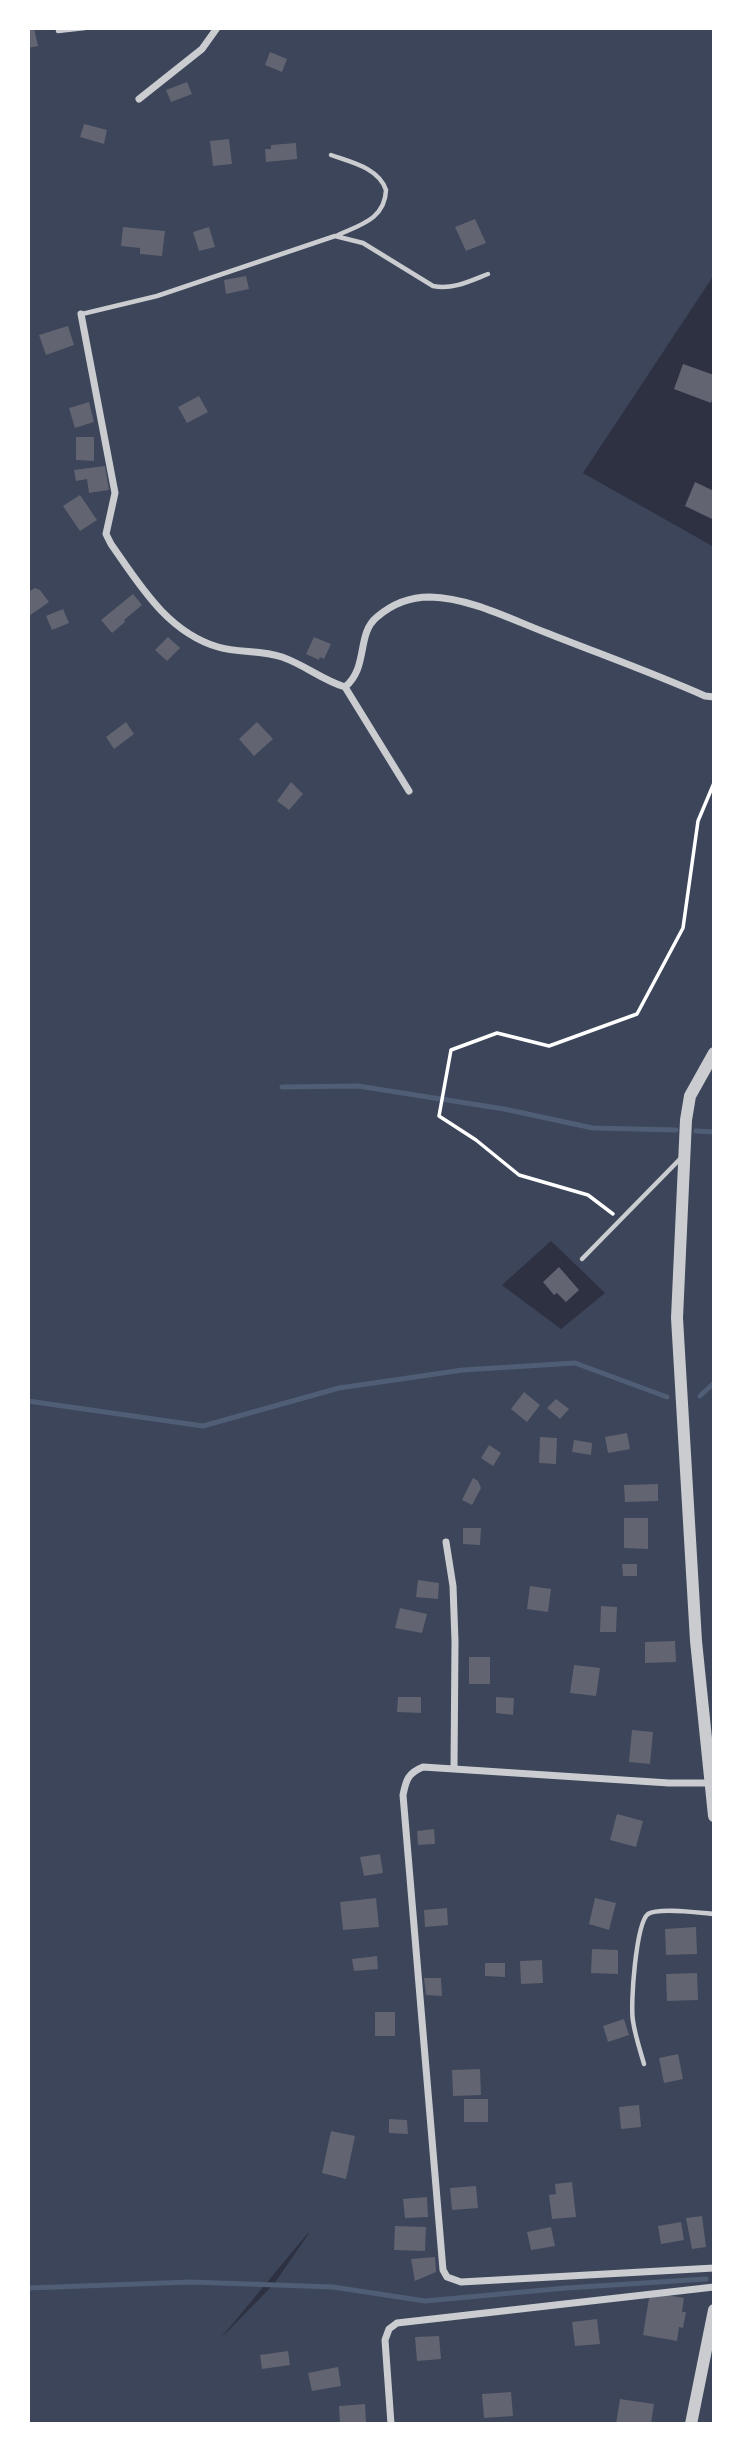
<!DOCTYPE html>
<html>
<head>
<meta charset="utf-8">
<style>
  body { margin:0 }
  #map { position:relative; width:742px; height:2452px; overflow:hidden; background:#2d3142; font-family:Helvetica,sans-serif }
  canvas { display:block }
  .frame { position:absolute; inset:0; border:30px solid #fff; pointer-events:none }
</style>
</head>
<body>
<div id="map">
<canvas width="742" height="2452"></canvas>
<div class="frame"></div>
</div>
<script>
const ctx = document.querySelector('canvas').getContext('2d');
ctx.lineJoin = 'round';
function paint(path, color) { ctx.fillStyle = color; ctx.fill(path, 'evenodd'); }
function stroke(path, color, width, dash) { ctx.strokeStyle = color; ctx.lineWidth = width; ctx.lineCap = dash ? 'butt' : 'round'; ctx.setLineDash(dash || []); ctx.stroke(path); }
paint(new Path2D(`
  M28,28H714V275L583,473L714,547V2424H28ZM551,1241L605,1293L561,1329L502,1285ZM309,2233L274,2284L220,2339L308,2233Z`), '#3c4559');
stroke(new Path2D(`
  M282,1087L358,1086L504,1109L593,1128L676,1130
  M696,1131L714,1132
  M700,1396L714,1383
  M28,1401L203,1426L339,1388L463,1370L575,1363L667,1397
  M28,2288L191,2282L333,2287L425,2301L566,2288L706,2279`), '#4f5d75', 5);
paint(new Path2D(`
  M34,28L38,46L28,48V30Z
  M270,52L287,59L282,72L265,65Z
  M187,82L192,94L171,102L166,90Z
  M84,124L107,130L104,144L80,137Z
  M229,139L232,164L213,166L210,141Z
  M296,143L297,159L266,162L265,149H271V145Z
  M475,219L486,243L466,251L455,227Z
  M123,227L165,231L162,256L140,254V248L121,246Z
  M209,227L215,247L199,251L193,232Z
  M246,276L249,289L226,294L224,280Z
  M68,326L74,345L46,355L39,335Z
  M683,364L714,375V394L711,403L674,389Z
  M199,396L208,412L187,423L178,407Z
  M89,402L94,422L75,428L69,408Z
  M76,437H94V461L76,460Z
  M105,466L109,490L89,493L87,479L76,481L74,470Z
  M695,482L714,491V520L685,506Z
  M80,495L97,520L80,531L63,506Z
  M35,588L40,590L49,602L29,616L28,592Z
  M133,594L142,605L124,620L125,622L112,633L101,620Z
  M63,609L69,623L52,630L46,616Z
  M168,637L180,648L167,661L155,650Z
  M314,637L331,644L324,659L320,657L319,660L306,654Z
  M126,722L134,734L114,749L106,737Z
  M257,722L273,739L254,756L239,739Z
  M291,782L303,794L289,810L277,801Z
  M559,1267L579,1290L566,1302L557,1293L554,1295L543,1282Z
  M524,1392L540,1405L527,1422L511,1409Z
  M556,1399L569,1409L560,1419L547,1408Z
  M627,1433L630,1449L608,1453L605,1437Z
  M540,1437L557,1438L556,1464L539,1463Z
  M574,1440L592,1443L591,1455L572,1452Z
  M489,1445L501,1453L493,1466L481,1458Z
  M473,1478L478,1481L481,1488L472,1505L462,1500Z
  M658,1484V1501L625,1502L624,1485Z
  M624,1518H648V1549L624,1548Z
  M463,1528H481L480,1545L463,1544Z
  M622,1564H637V1576H623Z
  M418,1580L439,1583L438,1599L416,1597Z
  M530,1586L551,1589L548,1612L527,1609Z
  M601,1606L617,1607L616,1632H600Z
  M400,1608L427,1614L422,1633L395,1628Z
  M675,1641L676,1662L645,1663V1642Z
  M469,1657H490V1684H469Z
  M574,1665L600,1668L596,1696L570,1693Z
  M398,1697H421V1713L397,1712Z
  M496,1697L514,1698L513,1715L496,1713Z
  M632,1730L653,1732L650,1764L629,1762Z
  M617,1814L643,1821L636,1847L610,1840Z
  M434,1829L435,1844L418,1845L417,1831Z
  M380,1854L383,1873L364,1876L360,1857Z
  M376,1898L379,1927L343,1930L340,1902Z
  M595,1898L616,1903L609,1930L589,1924Z
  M447,1908L448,1925L425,1927L424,1910Z
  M696,1927L697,1954L666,1955L665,1929Z
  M592,1949L618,1950V1974L591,1973Z
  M377,1956L378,1969L354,1971L352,1959Z
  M542,1960L543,1983L521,1984L520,1961Z
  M485,1963H505V1977L485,1976Z
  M697,1973L698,2000L667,2001L666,1974Z
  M424,1978H441L442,1996L426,1995Z
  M375,2012H395V2036H375Z
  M624,2019L629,2035L608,2042L603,2026Z
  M678,2054L683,2079L664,2083L659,2058Z
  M480,2069L481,2095L453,2096L452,2070Z
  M464,2099H488V2122H464Z
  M639,2105L641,2127L621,2129L619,2107Z
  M389,2119L407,2120L408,2134L389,2133Z
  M331,2131L355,2136L346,2179L322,2173Z
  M572,2182L576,2217L552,2219L549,2195L556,2194L555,2184Z
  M476,2186L478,2208L452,2210L450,2188Z
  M427,2197L428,2217L405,2218L403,2199Z
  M702,2216L706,2247L692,2249L686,2218Z
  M681,2222L684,2240L661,2244L658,2226Z
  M395,2226L426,2227L425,2251L394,2250Z
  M551,2227L555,2246L531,2250L527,2232Z
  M435,2257L436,2272L415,2281L411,2259Z
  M650,2292L684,2298L682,2312H686L683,2328L679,2327L677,2341L643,2335Z
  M597,2319L600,2344L575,2346L572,2322Z
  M439,2336L441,2359L417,2361L415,2337Z
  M288,2351L290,2365L262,2369L260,2355Z
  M338,2367L341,2386L312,2391L308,2373Z
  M511,2392L513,2416L484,2418L482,2394Z
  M620,2399L654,2404L651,2424H616Z
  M365,2404L366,2423L340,2424L339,2406Z`), '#626471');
stroke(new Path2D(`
  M613,1214L588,1195L519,1175L476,1140L439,1116L451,1050L497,1033L549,1046L637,1014L683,928L698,821L714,783`), '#fff', 3.5);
stroke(new Path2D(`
  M58,31L85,28
  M331,155C351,162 379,168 386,190C385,219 360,225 338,235
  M82,314L157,296L335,236L363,243L433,286C453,290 470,281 488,274
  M582,1259L681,1158
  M644,2064C640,2050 635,2035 633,2021C630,2005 636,1923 648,1914C659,1907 700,1913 714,1914`), '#caccd0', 4.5);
stroke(new Path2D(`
  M139,99L202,49L217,28
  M81,314L115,493L106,534L111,544C139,584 167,632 218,647C238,653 262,650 282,657C305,665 322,680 345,687L409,791
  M345,687C369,667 356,634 377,617C392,604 410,597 430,597C470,598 510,619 547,633C600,654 653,673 705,696L714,697
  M446,1542L453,1586L455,1641L454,1769
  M711,1783H669L423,1767C408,1773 406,1780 403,1795L443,2270L447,2277L461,2282L714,2268
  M391,2424L385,2340L389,2329L397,2323L714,2287`), '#caccd0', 7);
stroke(new Path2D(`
  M714,1053L690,1096L686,1120L677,1318L696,1641L714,1816
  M691,2424L714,2310`), '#caccd0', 12);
</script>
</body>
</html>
